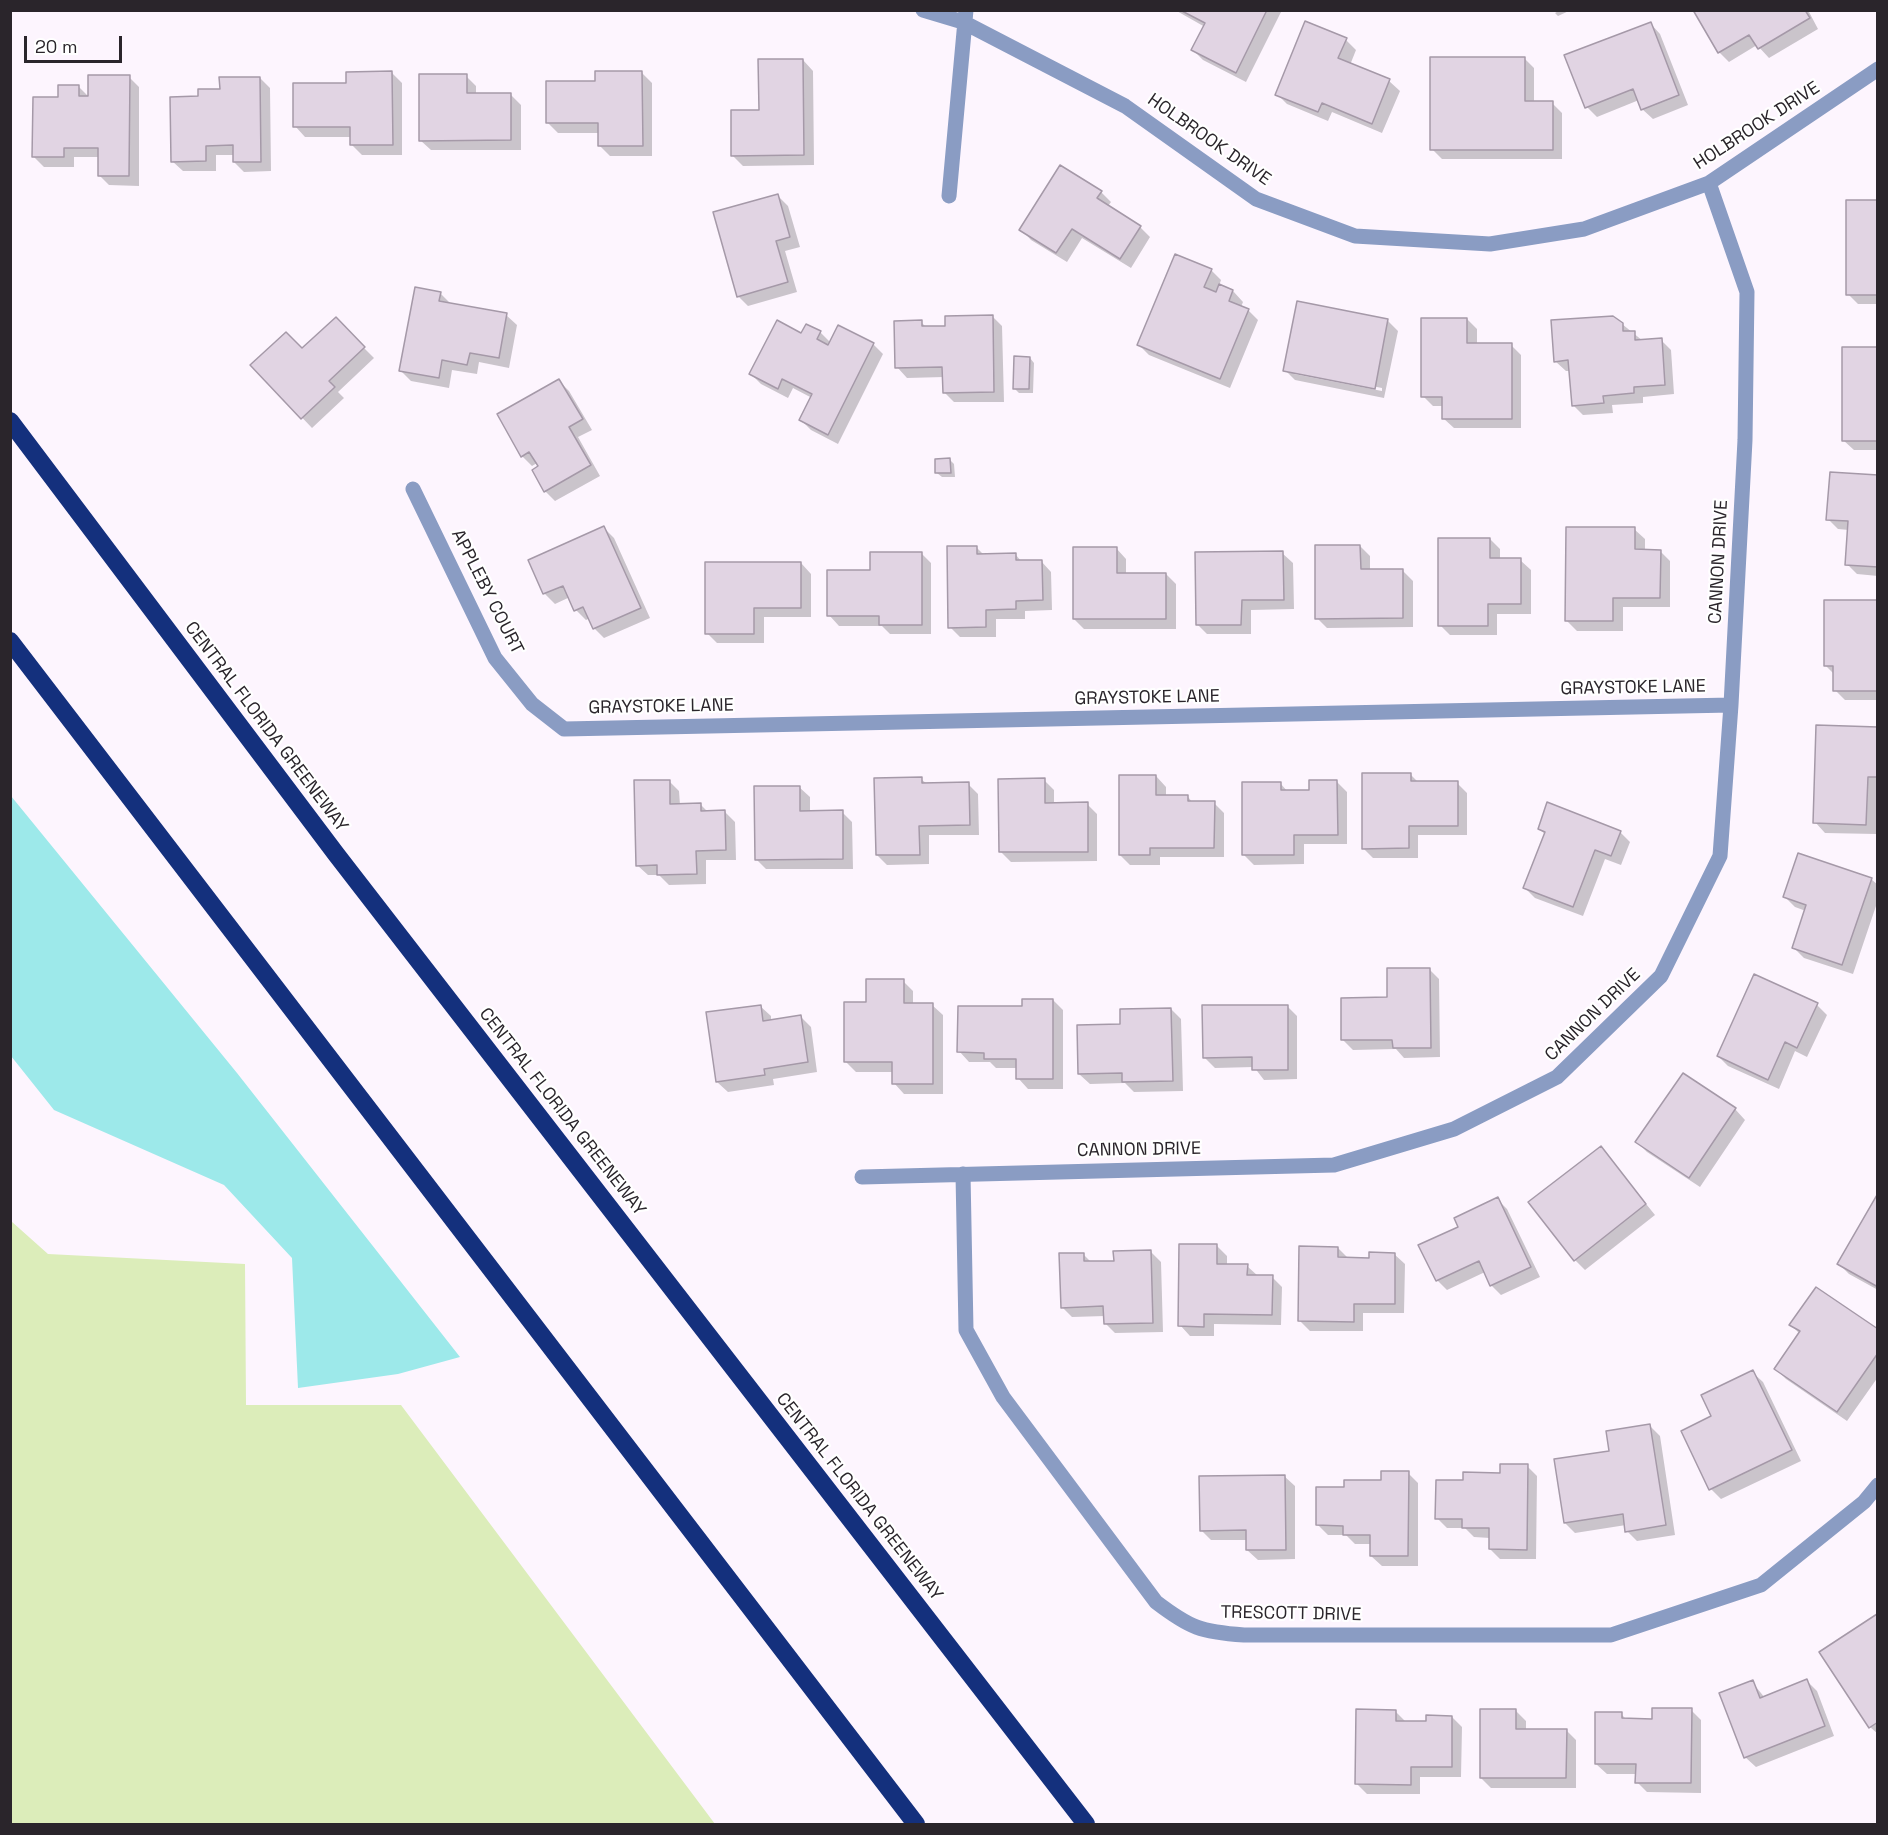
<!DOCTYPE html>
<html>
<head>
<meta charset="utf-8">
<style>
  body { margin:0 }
  #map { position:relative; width:1888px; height:1835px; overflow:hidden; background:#fdf5fe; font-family:"Space Grotesk",sans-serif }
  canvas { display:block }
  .frame { position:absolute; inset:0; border:12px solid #2a252b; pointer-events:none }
  .scale { position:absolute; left:24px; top:36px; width:98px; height:27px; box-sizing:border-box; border:3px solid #2a252b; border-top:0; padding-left:8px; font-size:18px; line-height:21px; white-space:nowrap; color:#2a252b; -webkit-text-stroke:4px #fff; paint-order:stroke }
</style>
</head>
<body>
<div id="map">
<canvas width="1888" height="1835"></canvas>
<div class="frame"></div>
<div class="scale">20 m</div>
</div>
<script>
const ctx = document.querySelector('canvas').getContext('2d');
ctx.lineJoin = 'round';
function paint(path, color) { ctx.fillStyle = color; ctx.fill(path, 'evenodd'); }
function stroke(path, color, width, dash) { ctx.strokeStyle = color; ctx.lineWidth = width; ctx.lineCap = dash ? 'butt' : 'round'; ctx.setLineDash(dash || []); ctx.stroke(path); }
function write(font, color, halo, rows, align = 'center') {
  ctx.font = font + ' "Space Grotesk",sans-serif'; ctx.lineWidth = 4.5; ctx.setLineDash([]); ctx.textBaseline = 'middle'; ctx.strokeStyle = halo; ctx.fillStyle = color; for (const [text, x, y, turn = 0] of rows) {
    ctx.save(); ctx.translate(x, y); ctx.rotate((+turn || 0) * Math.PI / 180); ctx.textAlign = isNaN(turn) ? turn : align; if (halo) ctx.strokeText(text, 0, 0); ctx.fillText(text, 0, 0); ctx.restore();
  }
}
paint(new Path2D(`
  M11,1221L48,1254L245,1264L246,1405H401L715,1824H11Z`), '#dcedba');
paint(new Path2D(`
  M11,796L237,1073L460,1357L398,1374L298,1388L292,1258L224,1185L54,1110L11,1056Z`), '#9de9ea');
paint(new Path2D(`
  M1175,10H1282L1246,82L1203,60L1193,50L1205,27Z
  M1560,10H1571L1558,16L1555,13Z
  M1694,10H1808L1818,29L1769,58L1757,45L1729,62L1719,52Z
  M1650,23L1660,34L1688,105L1653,119L1642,109L1639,100L1597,117L1587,107Z
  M1346,40L1356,50L1350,65L1389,81L1400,91L1382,133L1332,112L1328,121L1287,104L1277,94Z
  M1524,58L1534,68V103H1552L1562,113V159H1442L1432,149Z
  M803,60L813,71L814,165L743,166L733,156L760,111Z
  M392,73L402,83V155H362L352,145V137H305L295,126L347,84Z
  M642,73L652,83V156H610L600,146V133H558L548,123L597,82Z
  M466,76L476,86V94H510L521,105V150H431L420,140Z
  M129,77L139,87V186L109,185L99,175V157H74V167H44L34,157L60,99L78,86L90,98Z
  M260,78L270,88L271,171L244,172L234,162V155H216V171H183L172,161L199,98Z
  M1101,192L1111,202L1108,206L1140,227L1150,237L1131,268L1082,238L1067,262L1031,240L1021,229Z
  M778,196L788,206L800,247L785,251L797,292L748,306L738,296Z
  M1878,202V304H1858L1848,294Z
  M1211,270L1221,280L1219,286L1233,291L1243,302L1241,307L1248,310L1258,320L1230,388L1149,355L1139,345Z
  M440,293L450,303L506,315L517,325L509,368L479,362L477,374L452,370L449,388L411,381L401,371Z
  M1298,303L1388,321L1398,331L1384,398L1295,380L1285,370ZM1294,371L1382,388V391L1294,374Z
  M992,316L1002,326L1004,402H954L944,392V377L907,378L897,367L921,322L927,328L947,327Z
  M1467,319L1477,329V345H1511L1521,355V428H1454L1443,418V406H1433L1423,396Z
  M1622,324L1643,341L1661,340L1671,350L1674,394L1643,397V403L1612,405L1613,413L1583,415L1573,405L1570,371H1566L1555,361Z
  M345,329L374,358L338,392L344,398L312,428L252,365L302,350Z
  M820,332L831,343L873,344L883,354L838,444L811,430L801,420L812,398L793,388L788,398L761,384L751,374L802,335Z
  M1878,348V450H1854L1843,440Z
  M1030,358L1034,363L1033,393H1019L1014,388Z
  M559,381L569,391L592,430L578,437L600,476L555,501L545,491L534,471L540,467L537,463L532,466L522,456Z
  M950,460L954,464L955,477H942L937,473Z
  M1878,476V576L1857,574L1847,564L1849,530L1838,529L1828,519Z
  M604,528L614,538L650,618L604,638L594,628L590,618L586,620L576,610L570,597L555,604L545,594L530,561Z
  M1634,529L1645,539V551H1660L1670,561V607H1623V631H1577L1567,621Z
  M1490,539L1500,549V560H1520L1531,570V614H1497V635H1450L1440,625Z
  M1360,546L1370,556V571H1403L1413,581V627L1327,628L1317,618Z
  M976,547L984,555L1015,554L1022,562L1041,561L1051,572L1052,610L1025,611V619H996V637H960L950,627Z
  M1116,548L1126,559V574H1166L1176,584V629H1084L1074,619Z
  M921,553L931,563V634H890L882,626H839L829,615Z
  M1282,553L1293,563L1294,609L1251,610V634H1207L1197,624Z
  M801,563L811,574V617H764V643H717L707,633Z
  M1878,602V700H1845L1835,690V675L1826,666Z
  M1878,728L1876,834L1825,833L1815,822Z
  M1410,774L1419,783H1457L1467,793V835H1418V858H1373L1363,848Z
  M1156,776L1166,787V797H1188L1193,803H1214L1224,813V857H1160V865H1130L1120,855Z
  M921,779L927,784H968L978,794L979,835H929V864L887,865L877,855Z
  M1044,780L1054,790V804H1087L1097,814V861L1011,862L1001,852Z
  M669,781L679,791L680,805H701L708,812H725L735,822L736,860H706V884L669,885L659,875H648L637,865Z
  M1337,782L1347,792V844H1304V864L1254,865L1244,855L1280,783L1288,792H1311Z
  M799,787L810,797V812H842L852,822L853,869H766L756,859Z
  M1539,829L1620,832L1630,842L1621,865L1605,859L1583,916L1535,898L1525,888L1545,834Z
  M1871,879L1878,885V900L1853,974L1804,958L1794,948L1806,911L1795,907L1785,897Z
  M1429,969L1439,979L1440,1057L1404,1058L1396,1049L1353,1050L1343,1040L1389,998Z
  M903,981L913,991V1005H932L943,1015V1094H904L894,1083V1072H856L846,1062L868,1003Z
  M1053,1000L1063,1010V1089H1028L1018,1078V1068H996L990,1062H969L959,1051L1023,1007Z
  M1817,1005L1827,1015L1807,1057L1795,1051L1779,1089L1728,1066L1718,1056Z
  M760,1006L771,1016V1021L801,1017L811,1027L817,1072L773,1079L774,1085L728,1092L717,1082Z
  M1287,1006L1297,1016V1079L1264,1080L1254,1067L1215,1068L1204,1057Z
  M1171,1009L1181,1019L1183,1091L1134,1092L1125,1083L1090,1084L1079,1074Z
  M1684,1075L1735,1109L1745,1120L1700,1187L1647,1152L1637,1142Z
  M1601,1148L1655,1215L1585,1270L1575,1260Z
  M1878,1196V1290L1849,1274L1839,1264Z
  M1497,1199L1507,1209L1540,1277L1501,1295L1491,1285L1485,1272L1447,1290L1437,1280L1460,1227Z
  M1217,1246L1227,1256V1266H1247L1258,1276L1272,1277L1282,1287L1281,1325L1214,1324V1336H1190L1180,1325Z
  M1338,1248L1349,1259L1370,1260L1394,1254L1405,1264L1404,1313H1363V1331H1310L1300,1321Z
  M1151,1252L1161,1262L1163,1332L1115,1333L1105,1323V1316L1072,1317L1062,1307L1083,1254L1092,1263L1115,1262Z
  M1791,1325L1878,1331V1377L1847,1421L1786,1379L1776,1369L1800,1334Z
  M1752,1372L1763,1382L1801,1461L1721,1499L1711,1489L1713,1417Z
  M1650,1426L1660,1436L1675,1535L1637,1541L1627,1531L1626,1525L1575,1533L1565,1523L1611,1452Z
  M1527,1466L1537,1476L1536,1559H1500L1490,1549V1538L1474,1537L1465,1528H1447L1437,1518L1464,1482L1502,1475Z
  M1408,1473L1418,1483V1566H1382L1371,1556L1372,1544H1355L1346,1535H1328L1318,1525L1346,1489Z
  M1284,1476L1295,1486V1559L1258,1560L1247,1550V1540H1211L1201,1530Z
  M1877,1616L1878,1617V1734L1870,1727Z
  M1807,1681L1817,1691L1834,1736L1756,1767L1745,1757L1752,1682L1765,1698Z
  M1691,1710L1701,1720V1793L1647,1792L1637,1782V1774H1607L1596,1764L1621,1714L1627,1720H1654Z
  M1395,1711L1405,1721L1428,1723L1452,1717L1462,1727L1461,1777H1420V1794H1367L1357,1784Z
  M1516,1711L1526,1721V1730H1566L1576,1740V1788H1491L1481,1778Z`), '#0003');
const building = new Path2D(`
  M1180,10H1267L1236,73L1191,50L1205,23Z
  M1693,10H1805L1810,18L1758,49L1749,35L1718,53Z
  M1305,21L1347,38L1338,58L1390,79L1372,124L1322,103L1318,112L1275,95Z
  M1651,22L1679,95L1641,110L1633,89L1585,108L1564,55Z
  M1430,57H1525V101H1553V150H1430Z
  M758,59H803L804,155L731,156V110H759Z
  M392,71L393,145H350V127H293V83H346V72Z
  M595,71H642L643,146H598V123H546V81H595Z
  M419,74H467V93H511V140L419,141Z
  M88,75H130L129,176H98V148H64V157H32L33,97H58V85H79V96H88Z
  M219,77H260L261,162H233V145L206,146V161L171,162L170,97L198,96V89H220Z
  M1060,165L1102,191L1097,198L1141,226L1120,259L1072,229L1056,253L1019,230Z
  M778,194L790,237L776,241L788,282L737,297L713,212Z
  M1846,200H1878V295H1846Z
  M1175,254L1212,269L1204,287L1216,292L1219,284L1233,290L1229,301L1249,309L1220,379L1137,345Z
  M415,287L441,292L439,301L507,313L499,358L470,353L467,365L442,360L439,378L399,371Z
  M1297,301L1388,319L1375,389L1283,371Z
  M993,315L994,392L943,393L942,367L895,368L894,321L922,320V326H945V316Z
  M1613,316L1623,323V331H1635V340L1662,338L1665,385L1634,387V393L1603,396L1604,403L1572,406L1568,360L1554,362L1551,320Z
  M336,317L365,347L329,381L335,387L301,419L250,365L286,332L302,348Z
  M1421,318H1467V343H1512V419H1442V397H1421Z
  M777,320L801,333L806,324L821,331L817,339L828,345L838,325L874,343L828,435L799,420L812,394L782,379L778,389L749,374Z
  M1842,347H1878V441H1842Z
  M1014,356L1030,357L1029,389H1013Z
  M559,379L583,419L569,427L591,465L544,492L532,470L538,466L529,452L521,457L497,414Z
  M950,458L951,473H935V459Z
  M1830,472L1878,475V567L1845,565L1848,521L1826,520Z
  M604,526L641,608L593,629L583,607L574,611L563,586L543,594L528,560Z
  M1566,527H1635V549L1661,550L1660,598H1613V621H1565Z
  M1438,538H1490V558H1521V604H1488V626H1438Z
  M1315,545H1360L1361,569H1403V618L1315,619Z
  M947,546H977V554L1016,553V560H1042L1043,600L1016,601V609L986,610V627L948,628Z
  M1073,547H1117V573H1166V619H1073Z
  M1283,551L1284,600H1242L1241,625H1196L1195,552Z
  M870,552H922V625H879V616H827V570H870Z
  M705,562H801V608H754V634H705Z
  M1824,600H1878V691H1833V666H1824Z
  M1816,725L1878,727V777H1868L1866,825L1813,823Z
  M1362,773H1411V781H1458V826H1409V848L1362,849Z
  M1119,775H1156V795H1188V801H1215L1214,848H1150V855H1119Z
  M922,777V783L969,782L970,825L919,826L920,855H876L874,778Z
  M1045,778V803L1088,802V852H999L998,779Z
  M634,780H670V804L701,803V811L725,810L726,850L696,851L697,874L657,875V865L636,866Z
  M1309,780H1337L1338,835H1294V855H1242V782H1281V790H1309Z
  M754,786H800V811L843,810V859L755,860Z
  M1547,802L1621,831L1611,856L1595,850L1573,907L1523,888L1545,832L1538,829Z
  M1798,853L1872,878L1842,965L1792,948L1806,905L1783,897Z
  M1387,968H1430L1431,1048H1393L1392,1040H1341V998L1387,997Z
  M1754,974L1818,1003L1797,1048L1785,1042L1768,1080L1717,1056Z
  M866,979H904V1003H933V1084H892V1062H844V1002H866Z
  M1022,999H1053V1079H1016V1059H984V1053L957,1052L958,1006H1022Z
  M761,1005L763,1021L801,1015L808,1062L764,1069L765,1075L716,1082L706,1012Z
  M1202,1005H1288V1070H1252V1057L1203,1058Z
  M1171,1008L1173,1081L1122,1082V1073L1078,1074L1077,1025L1120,1024V1009Z
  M1683,1073L1736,1108L1689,1178L1635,1142Z
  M1601,1146L1646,1204L1574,1261L1528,1202Z
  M1878,1193V1287L1837,1264Z
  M1498,1197L1531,1267L1490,1286L1479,1261L1436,1281L1418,1245L1458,1227L1454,1218Z
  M1179,1244H1217V1264H1248L1247,1275H1273L1272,1315L1204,1314V1327L1178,1326Z
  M1299,1246L1338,1247V1257L1369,1258V1252L1395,1253V1304H1354V1322L1298,1321Z
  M1151,1250L1153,1323L1104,1324L1103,1306L1061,1308L1059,1253H1084V1261H1114L1113,1251Z
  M1816,1287L1878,1329V1353L1837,1412L1774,1369L1800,1331L1789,1325Z
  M1753,1370L1792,1450L1709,1490L1681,1431L1711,1416L1701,1395Z
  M1650,1424L1666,1525L1625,1532L1623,1514L1564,1523L1554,1459L1609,1451L1606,1431Z
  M1500,1464H1528L1527,1550L1489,1549V1528H1462V1519H1435L1436,1480H1463V1472L1500,1473Z
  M1381,1471H1409L1408,1556H1370V1535H1343V1526L1316,1525V1487H1344V1480H1381Z
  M1285,1475L1286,1550H1246V1530L1200,1531L1199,1476Z
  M1877,1614L1878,1722L1869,1728L1819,1652Z
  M1807,1679L1825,1726L1744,1758L1719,1693L1753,1680L1760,1698Z
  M1652,1708H1692L1691,1783H1635L1636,1764H1595V1712H1622V1718L1652,1719Z
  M1356,1709L1396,1710V1721H1426V1715L1452,1716V1767H1411V1785L1355,1784Z
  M1480,1709H1516V1729H1567L1566,1778H1480Z`);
paint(building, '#e1d4e3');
stroke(building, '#a599a8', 1.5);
stroke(new Path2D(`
  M923,10L963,22L1125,106L1256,199L1355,236L1490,244L1584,229L1709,183L1878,69
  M949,196L966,10
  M413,489L495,658L532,704L564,729L1731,705
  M963,1174L966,1330L1003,1397L1156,1602C1190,1628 1201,1632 1244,1635H1611L1761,1585L1864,1502L1878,1485
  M862,1177L1334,1165L1454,1129L1557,1077L1661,976L1720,856L1731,705L1745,440L1747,292L1709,183`), '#8a9cc3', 15);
stroke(new Path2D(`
  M10,421L336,854L1086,1824
  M10,641L916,1824`), '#14307d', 18);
write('18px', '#2a252b', '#fff', [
  ["HOLBROOK DRIVE",1757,126,-33],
  ["HOLBROOK DRIVE",1209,140,35],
  ["CANNON DRIVE",1719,562,-87],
  ["APPLEBY COURT",487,592,63],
  ["GRAYSTOKE LANE",1633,688,-1],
  ["GRAYSTOKE LANE",1147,698,-1],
  ["GRAYSTOKE LANE",661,707,-1],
  ["CENTRAL FLORIDA GREENEWAY",266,727,53],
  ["CANNON DRIVE",1593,1015,-44],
  ["CENTRAL FLORIDA GREENEWAY",562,1112,52],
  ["CANNON DRIVE",1139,1150,-1],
  ["CENTRAL FLORIDA GREENEWAY",859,1497,52],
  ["TRESCOTT DRIVE",1291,1614,1]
]);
</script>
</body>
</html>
